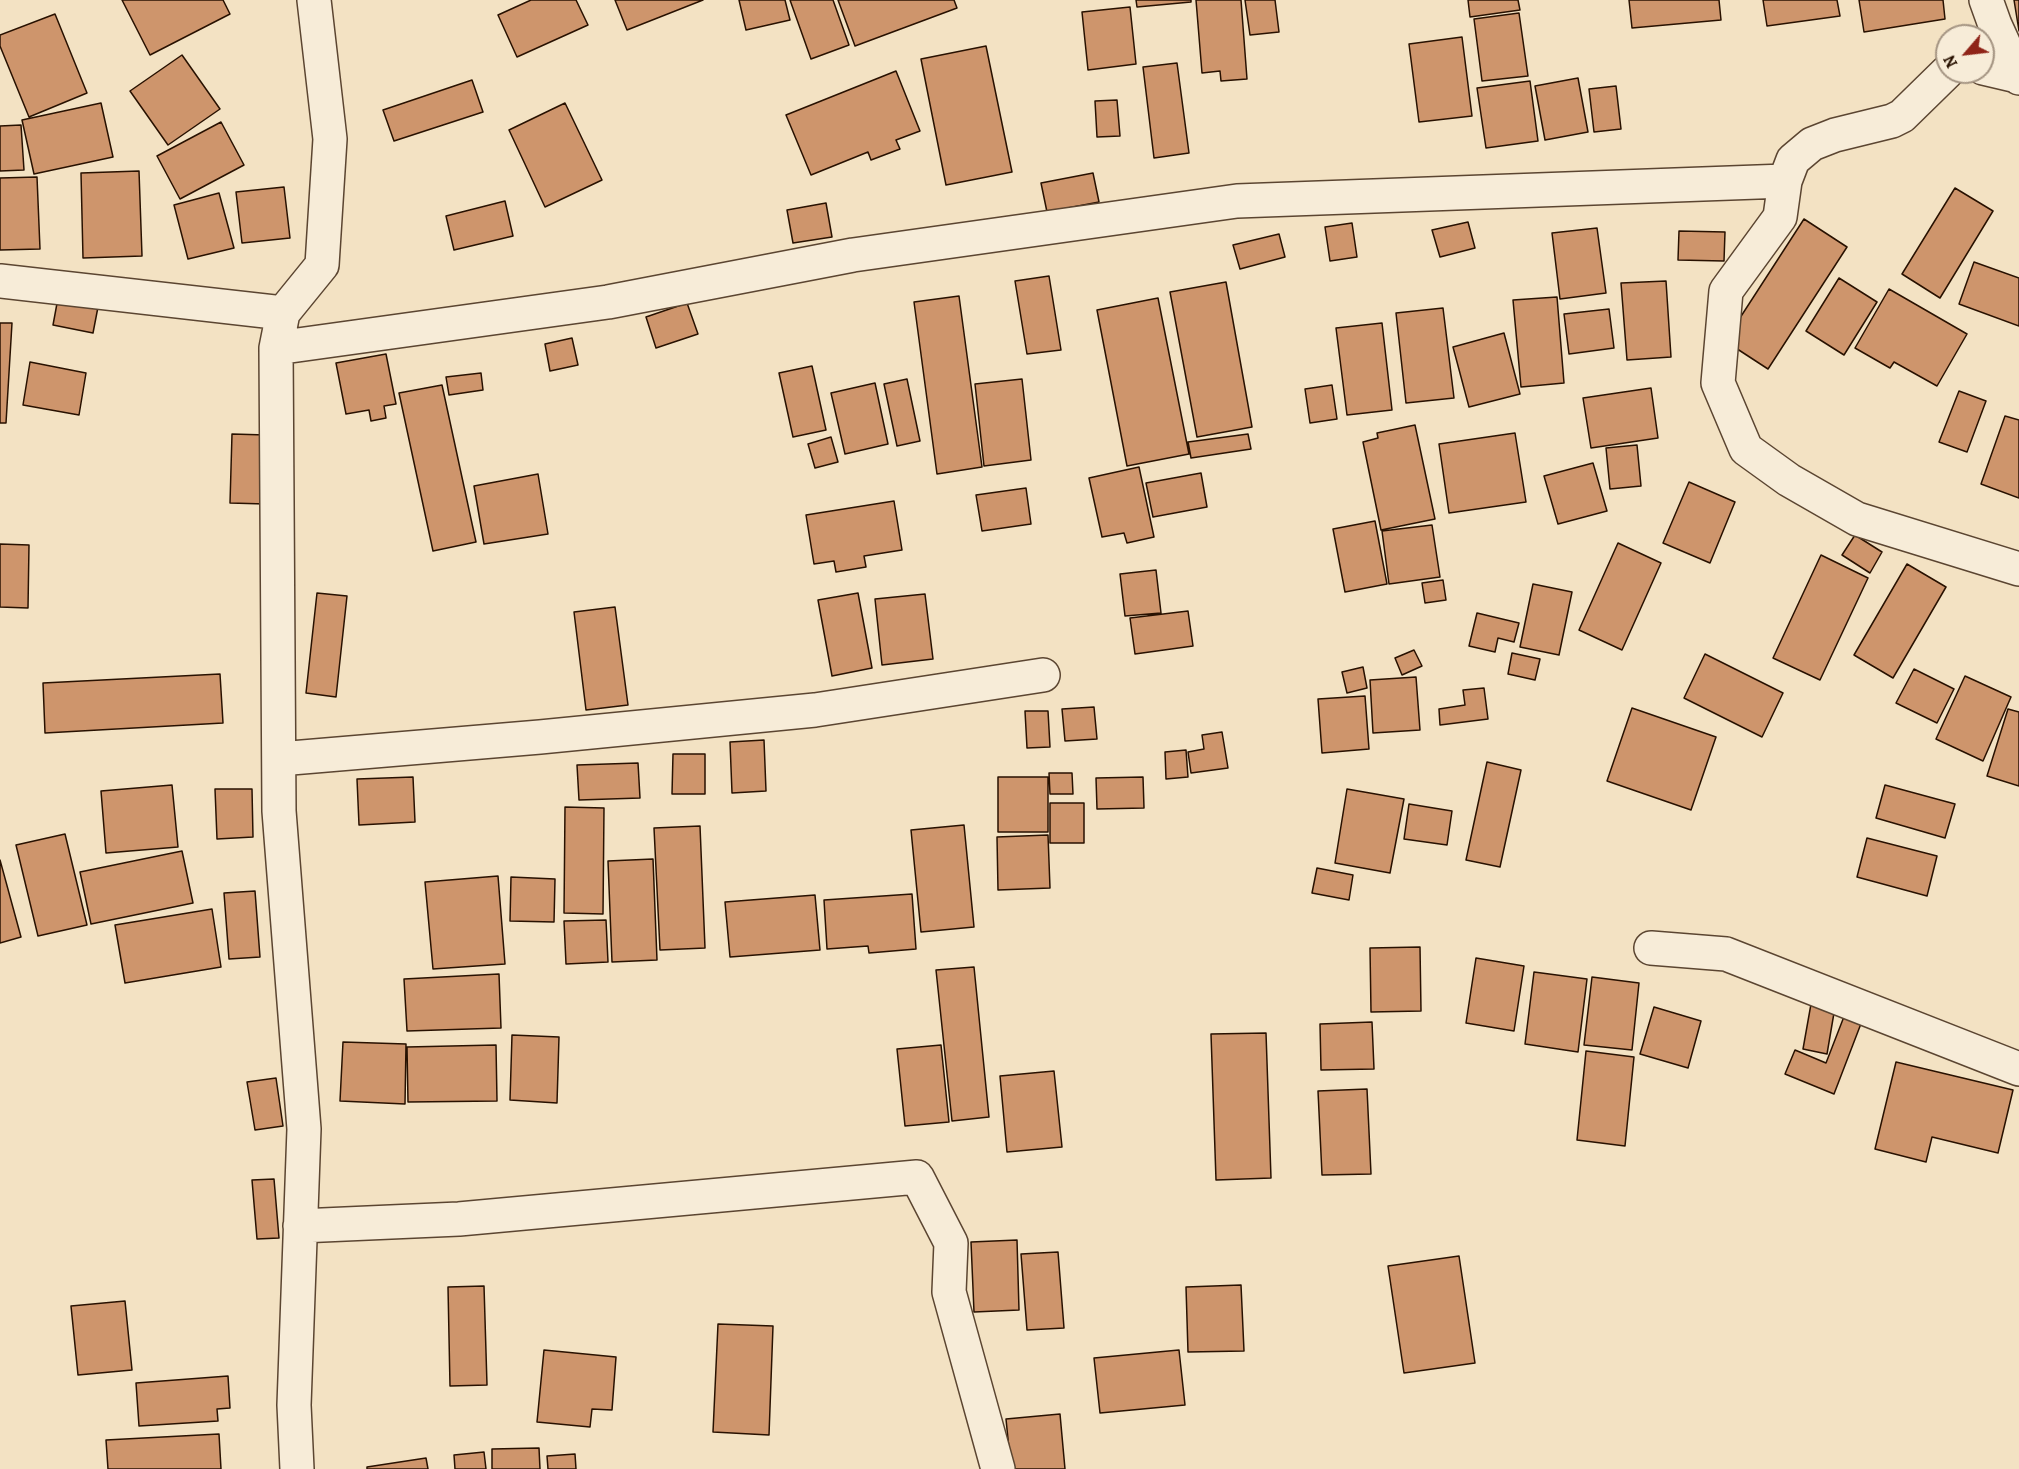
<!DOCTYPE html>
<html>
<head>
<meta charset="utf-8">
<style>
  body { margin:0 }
  #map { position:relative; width:2019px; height:1469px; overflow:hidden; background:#f3e2c3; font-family:Alegreya,serif }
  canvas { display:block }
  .north { position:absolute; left:1935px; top:24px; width:60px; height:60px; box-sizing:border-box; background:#f7ecd8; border:2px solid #a49482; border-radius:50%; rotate:242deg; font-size:16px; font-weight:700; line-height:24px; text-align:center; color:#281100 }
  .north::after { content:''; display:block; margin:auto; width:21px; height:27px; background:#8f2418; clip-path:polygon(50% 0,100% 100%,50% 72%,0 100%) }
</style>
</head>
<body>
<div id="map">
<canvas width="2019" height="1469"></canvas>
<div class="north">N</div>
</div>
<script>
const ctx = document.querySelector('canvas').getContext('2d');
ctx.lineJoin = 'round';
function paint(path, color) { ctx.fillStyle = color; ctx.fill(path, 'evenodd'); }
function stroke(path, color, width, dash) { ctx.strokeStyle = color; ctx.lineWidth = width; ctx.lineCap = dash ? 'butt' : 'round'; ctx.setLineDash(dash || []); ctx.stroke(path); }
const building = new Path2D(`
  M122,0H223L230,14L150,55Z
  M531,0H576L588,25L517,57L498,15Z
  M615,0H703L627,30Z
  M739,0H785L790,20L746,30Z
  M790,0H833L849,45L811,59Z
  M838,0H954L957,8L855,46Z
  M1136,0H1191V2L1137,7Z
  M1196,0H1241L1247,79L1221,81L1220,71L1202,73Z
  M1245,0H1275L1279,32L1250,35Z
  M1468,0H1518L1520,10L1470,17Z
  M1629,0H1719L1721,20L1632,28Z
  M1763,0H1837L1840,16L1767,26Z
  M1859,0H1943L1945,19L1864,32Z
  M2014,0H2019V31Z
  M1130,7L1136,64L1088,70L1082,12Z
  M1519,13L1528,76L1482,81L1474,19Z
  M55,14L87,93L29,117L0,46V35Z
  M1462,37L1472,116L1419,122L1409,44Z
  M986,46L1012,172L946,185L921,59Z
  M182,55L220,109L168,145L130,91Z
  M1177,63L1189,153L1154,158L1143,67Z
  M896,71L920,131L896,140L900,149L871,160L868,152L811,175L786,115Z
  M1578,78L1588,132L1545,140L1535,86Z
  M472,80L483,112L394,141L383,110Z
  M1530,81L1538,141L1486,148L1477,88Z
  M1616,86L1621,129L1594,132L1589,89Z
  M1117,100L1120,136L1097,137L1095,101Z
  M101,103L113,157L34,174L22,120Z
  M565,103L602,180L545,207L509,130Z
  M221,122L244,165L180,199L157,156Z
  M21,125L24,170L0,171V126Z
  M139,171L142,256L83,258L81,173Z
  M1093,173L1099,202L1047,212L1041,183Z
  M37,177L40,249L0,250V178Z
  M284,187L290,238L242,243L236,192Z
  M1955,188L1993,211L1940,298L1902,274Z
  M219,193L234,248L188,259L174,205Z
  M505,201L513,236L454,250L446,216Z
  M826,203L832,237L793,243L787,210Z
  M1804,219L1847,247L1768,369L1725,341Z
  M1468,222L1475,248L1440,257L1432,230Z
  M1352,223L1357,257L1330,261L1325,227Z
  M1597,228L1606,293L1560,299L1552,233Z
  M1679,231L1725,232L1724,261L1678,260Z
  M1279,234L1285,257L1240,269L1233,245Z
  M1974,262L2019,278V326L1959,304Z
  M1049,276L1061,350L1027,354L1015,281Z
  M1839,278L1877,302L1844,355L1806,331Z
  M1666,281L1671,357L1627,360L1621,283Z
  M1226,282L1252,427L1197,437L1170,292Z
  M1889,289L1967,334L1937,386L1894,362L1890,368L1855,348Z
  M959,296L982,467L937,474L914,302Z
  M1557,297L1564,383L1521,387L1513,300Z
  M58,298L98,307L93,333L53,325Z
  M1158,298L1189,454L1127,466L1097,310Z
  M687,303L698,334L656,348L646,317Z
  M1443,308L1454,398L1406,403L1396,313Z
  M1609,309L1614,348L1569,354L1564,314Z
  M0,323H12L6,423H0Z
  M1382,323L1392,410L1347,415L1336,328Z
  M1504,333L1520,394L1469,407L1453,347Z
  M572,338L578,365L550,371L545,344Z
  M386,354L396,404L384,406L386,418L371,421L369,410L346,414L336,363Z
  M30,362L86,373L79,415L23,405Z
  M812,366L826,430L793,437L779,373Z
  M481,373L483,390L449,395L446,377Z
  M907,379L920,441L897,446L884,384Z
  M1022,379L1031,460L984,466L975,384Z
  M875,383L888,444L845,454L831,393Z
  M442,385L476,542L433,551L399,393Z
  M1332,385L1337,419L1310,423L1305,389Z
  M1651,388L1658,438L1591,448L1583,398Z
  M1959,391L1986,401L1967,452L1939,442Z
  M2005,416L2019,420V498L1981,484Z
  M1415,425L1435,519L1381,530L1363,442L1378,438L1377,433Z
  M1515,433L1526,502L1449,513L1439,444Z
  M232,434L266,435L265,504L230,503Z
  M1248,434L1251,449L1191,458L1188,442Z
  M831,437L838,462L815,468L808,444Z
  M1637,445L1641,486L1610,489L1606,448Z
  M1593,463L1607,511L1558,524L1544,476Z
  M1139,467L1154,537L1127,543L1124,533L1102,537L1089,478Z
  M1201,473L1207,507L1153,517L1146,483Z
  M538,474L548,534L484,544L474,486Z
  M1689,482L1735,502L1710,563L1663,543Z
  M1026,488L1031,524L982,531L976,495Z
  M894,501L902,550L864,556L866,567L836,572L834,561L814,564L806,515Z
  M1375,521L1387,584L1345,592L1333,529Z
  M1432,525L1440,577L1389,584L1382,531Z
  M1855,535L1882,552L1870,573L1842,555Z
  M1618,543L1661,563L1622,650L1579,630Z
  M0,544L29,545L28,608L0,607Z
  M1821,555L1868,578L1820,680L1773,658Z
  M1907,564L1946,587L1893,678L1854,655Z
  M1156,570L1161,613L1125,616L1120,574Z
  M1443,580L1446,600L1425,603L1422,583Z
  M1533,584L1572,592L1559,655L1520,647Z
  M317,593L347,596L336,697L306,693Z
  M858,593L872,668L832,676L818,600Z
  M925,594L933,659L882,665L875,599Z
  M615,607L628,705L586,710L574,612Z
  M1188,611L1193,646L1135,654L1130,618Z
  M1477,613L1519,623L1514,642L1498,638L1495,652L1469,646Z
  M1414,650L1422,666L1402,675L1395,658Z
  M1512,653L1540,659L1535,680L1508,674Z
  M1705,654L1783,693L1762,737L1684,698Z
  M1363,667L1367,688L1347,693L1342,672Z
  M1914,669L1954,689L1937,723L1896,703Z
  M220,674L223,723L45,733L43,683Z
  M1965,676L2011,697L1983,761L1936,739Z
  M1416,677L1420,730L1373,733L1370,680Z
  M1484,688L1488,719L1440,725L1439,709L1465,705L1463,690Z
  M1365,696L1369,749L1322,753L1318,699Z
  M1094,707L1097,739L1065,741L1062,709Z
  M1632,708L1716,737L1691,810L1607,781Z
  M2008,709L2019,712V786L1987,776Z
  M1025,711H1048L1050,747L1027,748Z
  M1222,732L1228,768L1191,773L1188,752L1204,749L1202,735Z
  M764,740L766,791L732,793L730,742Z
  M1186,750L1188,777L1166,779L1165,752Z
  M673,754H705V794H672Z
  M1487,762L1521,770L1500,867L1466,860Z
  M638,763L640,798L579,800L577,765Z
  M1049,773H1072L1073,794H1050Z
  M413,777L415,822L359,825L357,779Z
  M998,777H1048V832H998Z
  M1143,777L1144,808L1097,809L1096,778Z
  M172,785L178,847L106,853L101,791Z
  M1885,785L1955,804L1945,838L1876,818Z
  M215,789H252L253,837L217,839Z
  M1347,789L1404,799L1390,873L1335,863Z
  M1050,803H1084V843H1050Z
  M1409,804L1452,811L1447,845L1404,839Z
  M565,807L604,808L603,914L564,913Z
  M964,825L974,927L921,932L911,830Z
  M700,826L705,948L660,950L654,828Z
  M65,834L87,925L38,936L16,845Z
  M1048,835L1050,888L998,890L997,837Z
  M1867,838L1937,856L1927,896L1857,877Z
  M182,851L193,903L91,924L80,872Z
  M653,859L657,960L612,962L608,861Z
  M0,860L21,937L0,943Z
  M1317,868L1353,875L1349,900L1312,893Z
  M498,876L505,964L433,969L425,882Z
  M511,877L555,879L554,922L510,921Z
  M255,891L260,957L229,959L224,893Z
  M912,894L916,949L869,953L868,946L827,949L824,900Z
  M815,895L820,950L730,957L725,902Z
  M212,909L221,967L125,983L115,925Z
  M606,920L608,962L566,964L564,921Z
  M1420,947L1421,1011L1371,1012L1370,948Z
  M1476,958L1524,966L1514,1031L1466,1023Z
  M974,967L989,1117L952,1121L936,970Z
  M1534,972L1587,979L1578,1052L1525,1044Z
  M499,974L501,1028L407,1031L404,979Z
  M1592,977L1639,983L1632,1050L1584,1045Z
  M1811,1004L1835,1007L1827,1054L1803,1049Z
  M1654,1007L1701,1021L1688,1068L1640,1054Z
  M1845,1014L1862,1021L1834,1094L1785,1074L1795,1050L1826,1063Z
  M1372,1022L1374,1069L1321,1070L1320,1024Z
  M1266,1033L1271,1178L1216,1180L1211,1034Z
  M512,1035L559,1037L557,1103L510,1100Z
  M343,1042L406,1044L405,1104L340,1101Z
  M496,1045L497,1101L408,1102L407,1047Z
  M941,1045L949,1122L905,1126L897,1049Z
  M1586,1051L1634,1057L1625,1146L1577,1140Z
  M1896,1062L2013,1090L1998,1153L1932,1137L1926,1162L1875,1149Z
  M1054,1071L1062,1147L1007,1152L1000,1076Z
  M276,1078L283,1126L255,1130L247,1082Z
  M1367,1089L1371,1174L1322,1175L1318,1091Z
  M274,1179L279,1238L257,1239L252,1180Z
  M1017,1240L1019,1310L974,1312L971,1242Z
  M1058,1252L1064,1328L1027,1330L1021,1254Z
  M1459,1256L1475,1363L1404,1373L1388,1266Z
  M1241,1285L1244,1351L1188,1352L1186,1287Z
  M484,1286L487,1385L450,1386L448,1287Z
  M125,1301L132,1370L78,1375L71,1306Z
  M718,1324L773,1326L769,1435L713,1432Z
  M544,1350L616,1357L612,1410L592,1409L590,1427L537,1422Z
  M1179,1350L1185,1405L1100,1413L1094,1358Z
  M228,1376L230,1408L217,1409L218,1421L139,1426L136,1383Z
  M1060,1414L1065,1469H1011L1006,1419Z
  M219,1434L221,1469H108L106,1440Z
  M539,1448L540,1469H492V1449Z
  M484,1452L486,1469H455L454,1455Z
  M575,1454L576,1469H548L547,1456Z
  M426,1458L428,1469H367V1467Z`);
paint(building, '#ce956c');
stroke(building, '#281100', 1.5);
const street = new Path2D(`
  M1986,0L1995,25L2019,78
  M1983,68L2017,76
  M1947,72L1902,116L1892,121L1835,135L1812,144L1793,160L1785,181L1780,217L1726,291L1718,383L1746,449L1789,480L1857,519L2019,569
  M0,281L283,313
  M276,348L608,302L853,255L1237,201L1785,181
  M279,759L540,737L815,710L1043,675
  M1651,948L1726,954L2019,1069
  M300,1226L459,1219L917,1177L951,1243L949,1292L998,1469
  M297,1469L294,1405L304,1129L279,811L276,348L283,313L322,265L330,139L314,0`);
stroke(street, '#5b4531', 36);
stroke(street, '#f7ecd8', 33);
</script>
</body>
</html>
